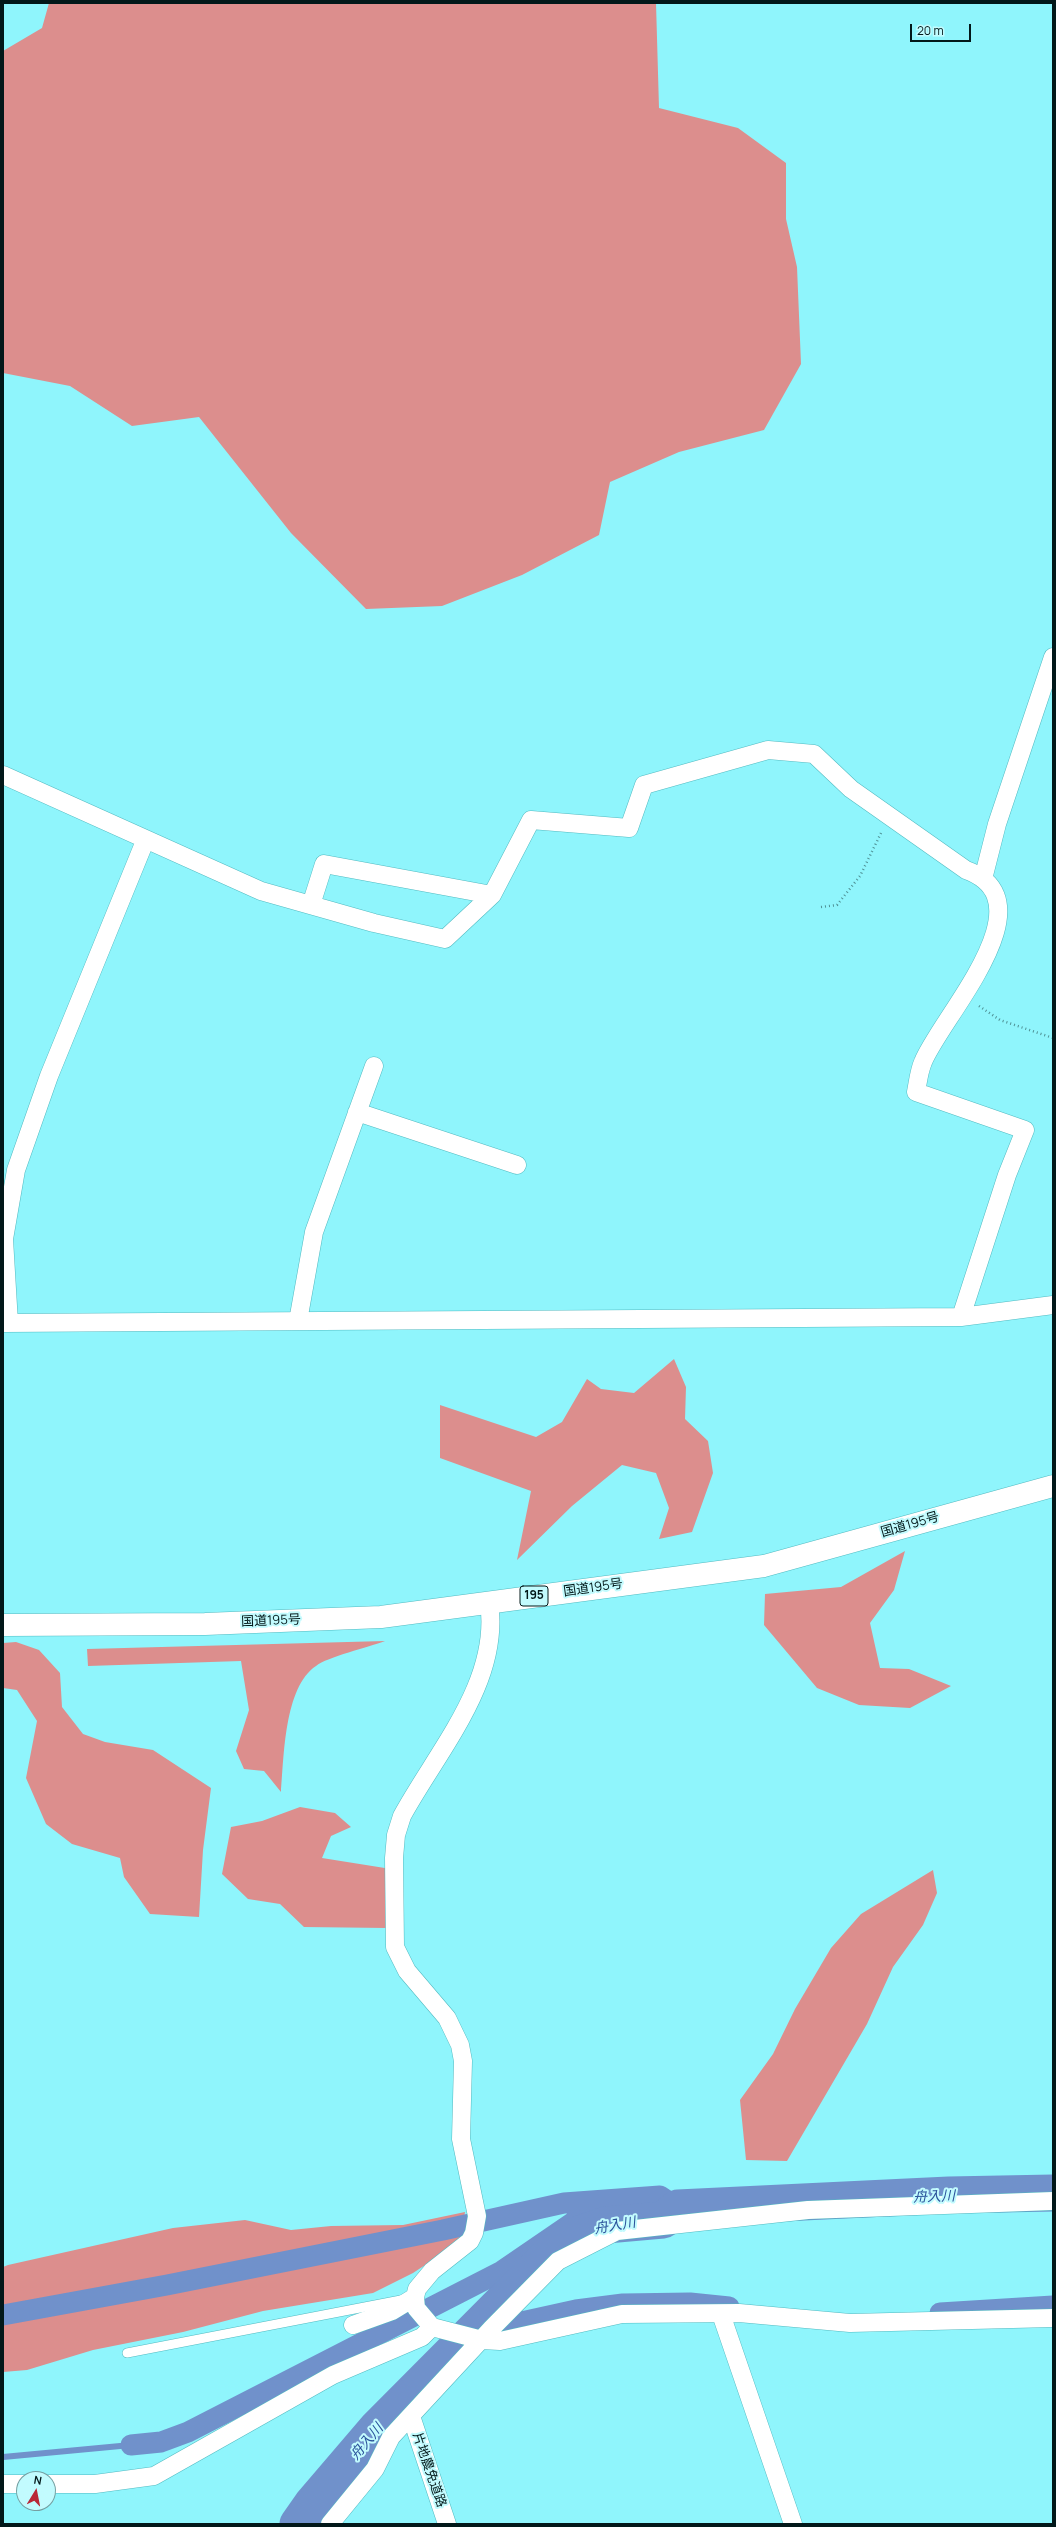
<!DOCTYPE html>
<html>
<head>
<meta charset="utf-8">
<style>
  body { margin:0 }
  #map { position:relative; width:1056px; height:2527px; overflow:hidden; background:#8ff5fc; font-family:Manrope,sans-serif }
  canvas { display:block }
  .frame { position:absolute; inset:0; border:4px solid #021819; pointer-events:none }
  .north { position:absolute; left:16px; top:2471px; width:40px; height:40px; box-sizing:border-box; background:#c2fbfe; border:1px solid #75a0a2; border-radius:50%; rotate:10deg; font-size:11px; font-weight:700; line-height:16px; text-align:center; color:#021819 }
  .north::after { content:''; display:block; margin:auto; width:14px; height:18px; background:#b92837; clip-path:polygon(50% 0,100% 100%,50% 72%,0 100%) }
  .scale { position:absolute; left:910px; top:24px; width:61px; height:18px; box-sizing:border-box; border:2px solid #021819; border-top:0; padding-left:5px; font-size:12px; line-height:14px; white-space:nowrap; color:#021819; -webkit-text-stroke:3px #c2fbfe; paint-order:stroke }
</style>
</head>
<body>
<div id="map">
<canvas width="1056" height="2527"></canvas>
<div class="frame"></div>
<div class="north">N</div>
<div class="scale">20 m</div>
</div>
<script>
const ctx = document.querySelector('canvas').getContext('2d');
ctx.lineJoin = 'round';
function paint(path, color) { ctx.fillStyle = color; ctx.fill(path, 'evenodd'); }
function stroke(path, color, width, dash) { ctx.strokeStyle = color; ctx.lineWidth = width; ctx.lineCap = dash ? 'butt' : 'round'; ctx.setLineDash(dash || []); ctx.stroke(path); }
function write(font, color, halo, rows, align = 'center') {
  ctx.font = font + ' Manrope,"Noto Sans JP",sans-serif'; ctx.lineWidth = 4; ctx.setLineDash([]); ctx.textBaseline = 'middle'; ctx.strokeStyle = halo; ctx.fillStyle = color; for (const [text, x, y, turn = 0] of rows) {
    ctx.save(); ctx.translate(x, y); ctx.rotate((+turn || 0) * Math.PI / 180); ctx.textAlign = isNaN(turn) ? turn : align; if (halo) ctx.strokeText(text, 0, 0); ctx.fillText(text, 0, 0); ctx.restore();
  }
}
paint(new Path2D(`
  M49,3H656L659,108L738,128L786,163V219L797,267L801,364L764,430L679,452L610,482L599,535L522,575L442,606L366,609L291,533L199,417L132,426L70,386L3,373V51L42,28Z
  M674,1359L686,1387L685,1419L708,1441L713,1473L692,1532L659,1539L669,1508L656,1473L622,1465L572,1506L517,1560L531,1491L440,1458V1405L536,1437L562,1422L587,1379L601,1389L634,1393Z
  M905,1551L894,1590L870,1623L880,1668L909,1669L951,1686L910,1708L859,1705L817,1688L764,1625L765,1594L841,1587Z
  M385,1641C369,1647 327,1657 316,1666C284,1687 284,1758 281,1792L264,1771L244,1769L236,1751L249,1710L241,1661L88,1666L87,1649Z
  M16,1642L39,1650L60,1673L62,1707L83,1734L105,1742L153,1750L211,1788L203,1850L199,1917L150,1914L124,1877L120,1858L72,1844L46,1824L26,1778L37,1721L17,1690L3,1688V1643Z
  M300,1807L335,1813L351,1827L331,1836L322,1858L391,1869L387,1928L304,1927L280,1904L248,1899L222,1874L231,1827L262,1821Z
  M933,1870L937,1893L923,1925L893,1967L867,2024L787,2161L746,2160L740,2100L773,2054L795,2009L831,1948L861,1914Z
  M465,2212L460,2242L413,2273L373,2293L263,2311L183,2332L93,2350L27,2370L3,2372V2267L8,2265L173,2228L245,2220L291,2230L331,2226L403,2225Z`), '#dc8e8d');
stroke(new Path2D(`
  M3,2457L131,2445`), '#7091cb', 6);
stroke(new Path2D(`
  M940,2313L1053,2306
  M3,2315L167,2285L443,2230L564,2203L660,2196L678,2208
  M478,2326L526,2321L576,2310L623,2304L690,2303L729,2307
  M131,2445L161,2442L188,2432L502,2271L578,2219L636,2212`), '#7091cb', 21);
stroke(new Path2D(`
  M298,2524L312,2504L377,2428L565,2239L606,2225L663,2220L678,2208L949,2195L1053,2193`), '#7091cb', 37);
const lane = new Path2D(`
  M127,2353L401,2300`);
const street = new Path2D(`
  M3,775L261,891L374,923L445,939L492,895L531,820L629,828L644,785L768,750L814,754L851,789L966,870C1052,901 941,1017 923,1062C919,1071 918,1082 916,1092L1025,1130L1007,1175L961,1317
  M983,879L997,824L1053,657
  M311,905L324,864L492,895
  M357,1112L517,1165
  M298,1321L314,1232L374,1066
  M3,1323L961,1317L1053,1305
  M9,1323L4,1239L16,1170L49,1076L145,841
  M489,1602C501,1681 438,1750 402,1816L396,1835L394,1858L395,1947L407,1971L447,2018L460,2045L463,2061L461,2139L477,2216L474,2233L470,2241L432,2271L417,2289L415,2297L416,2308L432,2327L482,2340L500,2341L622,2314L739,2313L850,2323L1053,2318
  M721,2314L793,2524
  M353,2325L392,2311L415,2297
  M411,2416L447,2524
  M3,2484H24
  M48,2484H95L154,2476L333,2375L422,2337L432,2327
  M330,2524L375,2469L391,2437L491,2329L558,2261L617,2231L808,2210L1053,2201`);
const highway = new Path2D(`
  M3,1625L205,1624L381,1617L764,1566L1053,1486`);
stroke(lane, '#52bac1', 10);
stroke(street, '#52bac1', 19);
stroke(highway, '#52bac1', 23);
stroke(new Path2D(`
  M821,907L837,905L860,876L881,833
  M979,1006L1000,1020L1053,1038`), '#4f9195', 2.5, [1, 3]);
stroke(lane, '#fff', 9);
stroke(street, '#fff', 18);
stroke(highway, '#fff', 22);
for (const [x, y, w] of [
  [534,1596,28]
]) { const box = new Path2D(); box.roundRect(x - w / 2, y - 10, w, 20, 3); ctx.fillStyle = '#c2fbfe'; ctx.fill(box); stroke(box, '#021819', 1); }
write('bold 12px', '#021819', null, [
  ["195",534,1596]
]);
write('13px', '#021819', '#c2fbfe', [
  ["国道195号",910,1525,-16],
  ["国道195号",593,1588,-8],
  ["国道195号",271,1621,-2],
  ["片地農免道路",429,2470,71]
]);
write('italic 14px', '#2b539b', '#c2fbfe', [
  ["舟入川",934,2197,-2],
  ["舟入川",615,2226,-10],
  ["舟入川",367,2442,-50]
]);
</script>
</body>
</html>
